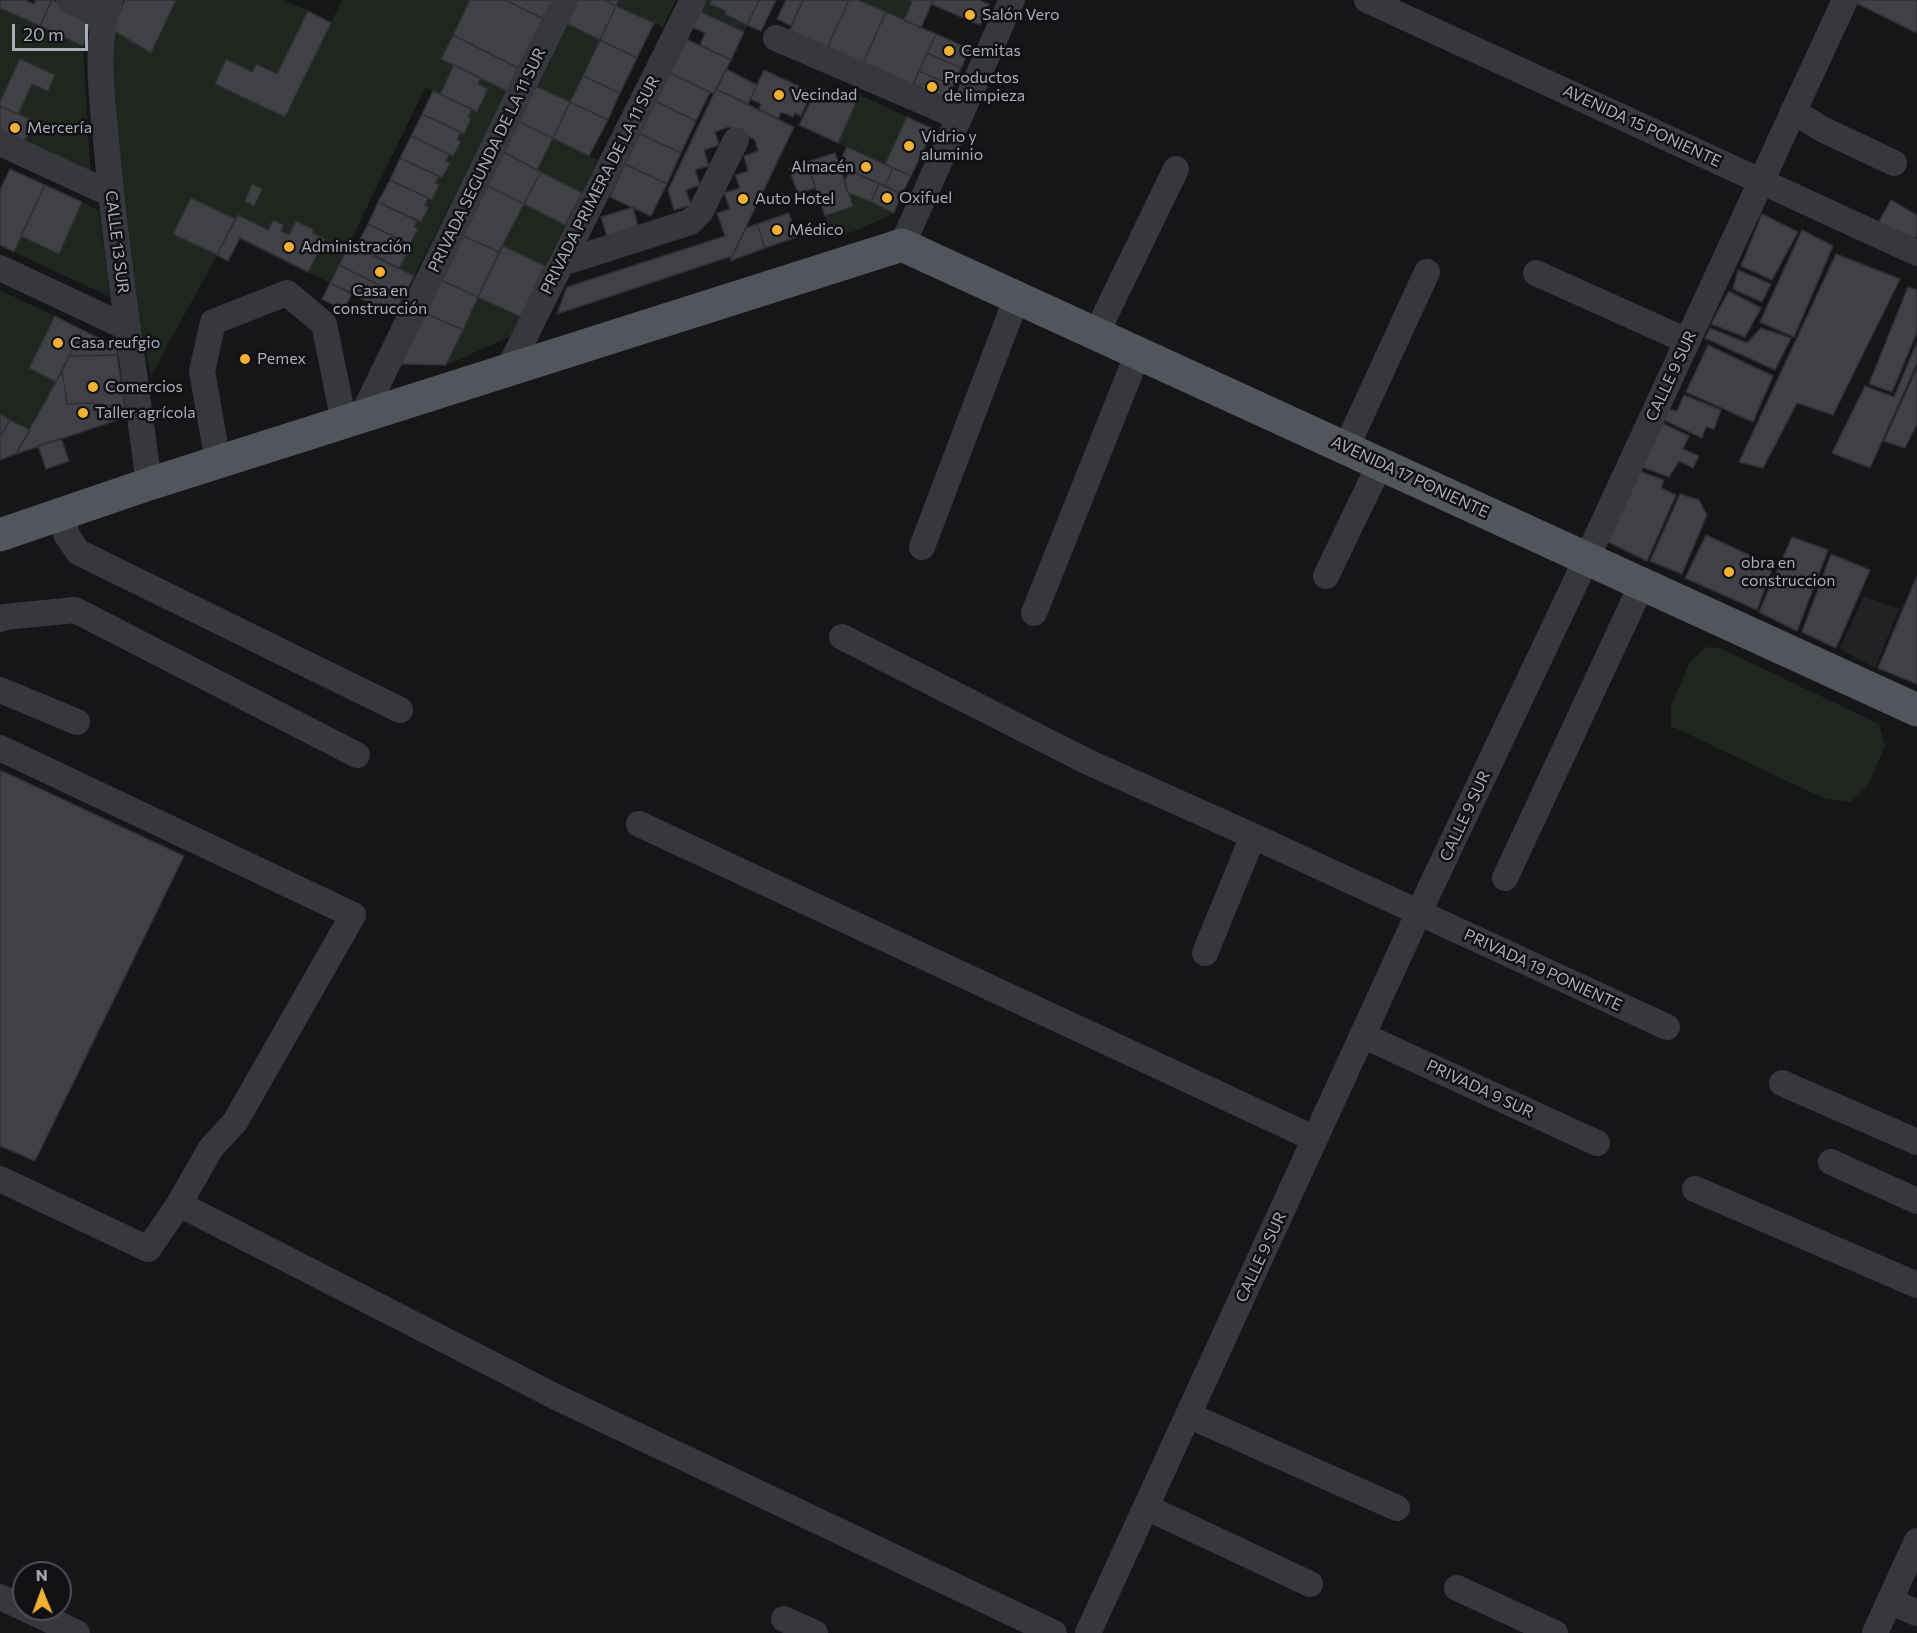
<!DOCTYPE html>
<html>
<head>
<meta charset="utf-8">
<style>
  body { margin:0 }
  #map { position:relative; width:1917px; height:1633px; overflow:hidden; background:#161618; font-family:Commissioner,sans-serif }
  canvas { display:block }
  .north { position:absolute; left:12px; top:1561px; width:60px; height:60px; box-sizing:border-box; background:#111113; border:2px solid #4d4f55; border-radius:50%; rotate:359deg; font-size:16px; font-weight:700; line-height:24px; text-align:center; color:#a8adb8 }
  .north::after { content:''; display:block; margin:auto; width:21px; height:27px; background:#f2b134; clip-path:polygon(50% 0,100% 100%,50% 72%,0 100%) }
  .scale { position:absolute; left:12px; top:24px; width:76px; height:27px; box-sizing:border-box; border:3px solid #a8adb8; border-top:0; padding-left:8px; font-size:18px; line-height:21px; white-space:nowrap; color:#a8adb8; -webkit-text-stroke:4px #111113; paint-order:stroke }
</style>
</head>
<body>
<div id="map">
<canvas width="1917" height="1633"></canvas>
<div class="north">N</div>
<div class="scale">20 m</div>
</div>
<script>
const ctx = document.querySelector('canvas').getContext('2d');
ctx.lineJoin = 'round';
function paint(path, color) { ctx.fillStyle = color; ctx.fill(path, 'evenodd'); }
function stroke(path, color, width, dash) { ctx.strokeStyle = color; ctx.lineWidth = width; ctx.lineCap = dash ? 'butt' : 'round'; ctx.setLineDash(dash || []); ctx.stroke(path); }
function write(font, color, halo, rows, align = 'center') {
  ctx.font = font + ' Commissioner,sans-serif'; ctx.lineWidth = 5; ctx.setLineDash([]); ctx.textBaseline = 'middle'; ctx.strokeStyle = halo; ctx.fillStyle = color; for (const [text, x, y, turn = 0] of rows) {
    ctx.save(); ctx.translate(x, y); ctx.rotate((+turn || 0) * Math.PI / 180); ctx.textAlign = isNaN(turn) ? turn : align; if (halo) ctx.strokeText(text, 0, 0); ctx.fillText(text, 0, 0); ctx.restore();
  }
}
paint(new Path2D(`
  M1864,596L1899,609L1875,668L1840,649Z`), '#222225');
paint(new Path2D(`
  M176,0H284L308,11L277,74L256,64L252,72L227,59L215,84L285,117L342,0H470L441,58L454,65L440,94L425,88L330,283L308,272L324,239L312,233L313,230L296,221L289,235L281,231L283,225L273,220L268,230L238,215L235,219L191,198L174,234L217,255L151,376L135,299L112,83L111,29L151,52ZM252,184L262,189L254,206L245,201Z
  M619,0H676L663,27L616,6Z
  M704,0H712L726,11L725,15L747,25L744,32L699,11Z
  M858,0H908L912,2L904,20Z
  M0,8L83,46L91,177L22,146L34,121L18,114L32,84L48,91L55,76L20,59L0,102Z
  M566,23L600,40L570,102L535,86Z
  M481,78L507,91L414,276L399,269L406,253L403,251L407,243L410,244L418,229L414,227L417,221L421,222L429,208L425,206L428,198L432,200L439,186L435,183L439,176L443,178L450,163L446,161L449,154L454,156L461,142L457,139L461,132L465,134L471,119L468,117L472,109L477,111L488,89L478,84Z
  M860,95L907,117L885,164L838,143Z
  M553,138L598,160L582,193L537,170Z
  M847,192L894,213L860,229L833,239L825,216L852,206Z
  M82,202L99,211L110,297L14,252L21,236L59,253Z
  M524,204L565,225L545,266L503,246Z
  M0,290L55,316L29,368L56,382L30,430L0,414Z
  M478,297L521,317L513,335L447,365Z
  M1707,647L1720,648L1879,724L1885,746L1868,785L1851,802L1825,799L1671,726V706L1690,661Z`), '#1e261f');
const building = new Path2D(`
  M0,0H25L34,4L36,0H52L40,26L0,8Z
  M52,0L93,17L83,46L40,26Z
  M125,0H176L151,53L111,29Z
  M470,0H505L544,19L518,68L453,35Z
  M505,0H553L544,19Z
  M577,0H605L616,6L600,40L566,23Z
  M605,0H619L616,6Z
  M712,0H759L747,25L725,14L726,11L710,4Z
  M759,0H776L761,31L747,25Z
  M786,0H803L791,26L777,19Z
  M803,0H849L826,51L788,34Z
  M849,0H858L886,12L861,67L826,51Z
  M908,0H933L921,28L904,20L912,2Z
  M933,0H979L989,4L980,25L931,4Z
  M1857,0H1917V33L1856,3Z
  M616,6L654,23L637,58L600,40Z
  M308,11L331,23L285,117L215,84L226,59L252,72L256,64L277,74Z
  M699,11L744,32L731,60L700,45L705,33L692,27Z
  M886,12L936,34L911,89L861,67Z
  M936,34L970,49L961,68L927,53Z
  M453,35L518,68L507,91L441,59Z
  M686,39L731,60L714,94L670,73Z
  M600,40L637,58L620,93L583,76Z
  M927,53L961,68L954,86L919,71Z
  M20,59L55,75L48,91L32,84L18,114L0,106V102Z
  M454,65L481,78L478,84L488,89L477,112L440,94Z
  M726,69L757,85L748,104L716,89Z
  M764,70L807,90L802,101L807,103L801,116L795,113L793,117L781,112L778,119L759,109L761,104L750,99Z
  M919,71L954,86L945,104L911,89Z
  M670,73L710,92L696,121L655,101Z
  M583,76L620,93L608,120L570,102Z
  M535,86L570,102L553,138L517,121Z
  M818,87L830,92L829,95L840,101L842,96L856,103L838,143L799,125Z
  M716,89L794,127L732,256L557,314L567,287L725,236L717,213L730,209L724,193L740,188L735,175L748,171L744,156L758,151L755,140L729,127L715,132L719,145L704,150L709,166L695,170L700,185L686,190L691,205L674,210L668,190Z
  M433,91L472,109L468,117L471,119L464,134L422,114Z
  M655,101L696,121L681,153L640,134Z
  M570,102L608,120L589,156L553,138Z
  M0,106L34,121L22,146L0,136Z
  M422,114L461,132L457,139L461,142L453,156L411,136Z
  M907,117L933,129L911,176L885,164Z
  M517,121L553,138L537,170L502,151Z
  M640,134L681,153L667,184L625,164Z
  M411,136L449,154L446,161L450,163L442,178L400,158Z
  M847,147L893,168L885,186L838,165Z
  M502,151L541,172L524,204L484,184Z
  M835,153L853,206L825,216L807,162Z
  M400,158L439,176L435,183L439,185L432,200L390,180Z
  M807,162L815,188L798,194L789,169Z
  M625,164L667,184L651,216L610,197Z
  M893,168L911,176L902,194L885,186Z
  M10,169L45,185L14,252L0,245V190Z
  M850,170L879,184L871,202L847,192L844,182Z
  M541,172L582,193L565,225L524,204Z
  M390,180L428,198L425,206L429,207L421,222L378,202Z
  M252,184L262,189L254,206L245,201Z
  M484,184L524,204L499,252L459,234Z
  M879,184L902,194L894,213L871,202Z
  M45,185L82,202L59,254L21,236Z
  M191,198L235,219L217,255L173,234Z
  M1891,200L1917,215V234L1915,240L1878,223Z
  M378,202L417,221L414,227L418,229L410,244L368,224Z
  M633,207L640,234L609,243L601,217Z
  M789,213L797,237L765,248L757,224Z
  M1762,214L1798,232L1772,280L1741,266Z
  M238,215L268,230L273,220L283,225L281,231L289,235L296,221L314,230L312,233L325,239L308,272L240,238L228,261L217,255Z
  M368,224L407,243L403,251L407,253L399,269L356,247Z
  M757,224L765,248L730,261L746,228Z
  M1802,230L1833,246L1794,337L1760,322Z
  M459,234L499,252L478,297L438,279Z
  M350,243L414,276L403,297L339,265Z
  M503,246L545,266L521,317L478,297Z
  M1836,254L1900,279L1833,415L1797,403L1763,468L1739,462Z
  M339,265L403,297L394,315L330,283Z
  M1738,270L1771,284L1762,302L1733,289Z
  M438,279L478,297L463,330L423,312Z
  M330,283L352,293L344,310L322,299Z
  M1908,287L1917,290V332L1892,392L1869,384Z
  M1729,291L1761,308L1745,337L1711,324Z
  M423,312L463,330L446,365L399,364Z
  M55,316L82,330L56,382L29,368Z
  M1710,328L1747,343L1761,328L1791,338L1775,370L1705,338Z
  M82,330L117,347V355L69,356Z
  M1917,342V363L1870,468L1832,453L1865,386L1894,397Z
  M1708,345L1773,376L1753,422L1686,392Z
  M117,355L125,408L89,403L67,404L62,371L69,356Z
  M1917,368V424L1905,448L1884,441Z
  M62,371L67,404L89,403L125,408L126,417L16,454Z
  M1684,395L1721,410L1714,429L1706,427L1702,438L1662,419L1667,409L1677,411Z
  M0,414L10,420L0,437Z
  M10,420L30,430L16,454L0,460V437Z
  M1662,423L1689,436L1683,449L1699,456L1693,468L1679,461L1669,477L1642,467Z
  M61,438L69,461L46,469L38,446Z
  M1639,471L1664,480L1661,488L1676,495L1647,561L1604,540Z
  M1680,494L1699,500L1707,515L1682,574L1650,561Z
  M1706,535L1773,566L1757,610L1685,578Z
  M1792,537L1828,550L1797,631L1759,612Z
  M1831,554L1870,570L1836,648L1802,632Z
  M1917,576V684L1878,668Z
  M0,770L184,856L35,1161L0,1146Z`);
paint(building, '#404145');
stroke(building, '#303034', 1.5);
stroke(new Path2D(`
  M69,0L104,17
  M110,0C94,42 102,96 106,140C116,255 134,369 149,484
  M1367,0L1917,253
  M776,38L959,117
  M1793,111L1822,129L1894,163
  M0,143L111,194
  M902,245L1012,0
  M562,263L690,222L701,211L736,140
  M0,268L128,328
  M1536,273L1687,341
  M1096,334L1176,169
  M508,370L693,0
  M362,416L565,0
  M1346,448L1427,272
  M218,462L202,371L213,322L287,293L324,324L344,422
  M64,513L66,534L78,552L400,710
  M922,547L1017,297
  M1326,576L1380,464
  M1034,613L1138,353
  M0,619L4,617L75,610L357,755
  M842,637L1088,762L1253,836L1667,1027
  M0,690L77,722
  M0,748L353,915L235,1122L211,1148L179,1204L148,1249L0,1179
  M639,824L1315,1139
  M1505,878L1642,584
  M1205,953L1253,836
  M1362,1035L1597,1143
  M1782,1083L1917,1142
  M1831,1162L1917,1201
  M1695,1189L1917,1285
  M179,1204L558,1398L1054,1633
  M1188,1415L1397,1508
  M1146,1507L1310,1584
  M1457,1588L1555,1633
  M0,1597L24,1608
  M1890,1601L1917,1613
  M26,1609L77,1633
  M784,1619L815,1633
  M1088,1633L1419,912L1587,558L1845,0
  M1875,1633L1917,1541`), '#37383d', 26);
stroke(new Path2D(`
  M0,535L149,484L902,245L1917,710`), '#53555c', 33);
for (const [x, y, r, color] of [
  [970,15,6,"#f2b134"],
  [949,51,6,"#f2b134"],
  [932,87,6,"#f2b134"],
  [779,95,6,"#f2b134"],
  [15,128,6,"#f2b134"],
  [909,146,6,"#f2b134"],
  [866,167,6,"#f2b134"],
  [887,198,6,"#f2b134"],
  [743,199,6,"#f2b134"],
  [777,230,6,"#f2b134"],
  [289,247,6,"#f2b134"],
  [380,272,6,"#f2b134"],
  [58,343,6,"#f2b134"],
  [245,359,6,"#f2b134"],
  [93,387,6,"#f2b134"],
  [83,413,6,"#f2b134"],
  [1729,572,6,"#f2b134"]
]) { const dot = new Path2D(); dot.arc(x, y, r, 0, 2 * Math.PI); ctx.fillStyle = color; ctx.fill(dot); stroke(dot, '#111113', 2); }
write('16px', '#a8adb8', '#111113', [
  ["Salón Vero",982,15],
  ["Cemitas",961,51],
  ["Productos",944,78],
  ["de limpieza",944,96],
  ["Vecindad",791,95],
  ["Mercería",27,128],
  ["Vidrio y",921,137],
  ["aluminio",921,155],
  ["Almacén",854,167,"right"],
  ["Oxifuel",899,198],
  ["Auto Hotel",755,199],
  ["Médico",789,230],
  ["Administración",301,247],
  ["Casa en",380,291,"center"],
  ["construcción",380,309,"center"],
  ["Casa reufgio",70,343],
  ["Pemex",257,359],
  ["Comercios",105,387],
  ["Taller agrícola",95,413],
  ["obra en",1741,563],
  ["construccion",1741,581]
], 'left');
write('16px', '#a8adb8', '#111113', [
  ["AVENIDA 15 PONIENTE",1642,126,25],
  ["PRIVADA SEGUNDA DE LA 11 SUR",487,160,-64],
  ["PRIVADA PRIMERA DE LA 11 SUR",600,185,-63],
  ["CALLE 13 SUR",117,242,83],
  ["CALLE 9 SUR",1671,376,-65],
  ["AVENIDA 17 PONIENTE",1410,477,25],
  ["CALLE 9 SUR",1465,816,-65],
  ["PRIVADA 19 PONIENTE",1543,970,25],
  ["PRIVADA 9 SUR",1480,1089,25],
  ["CALLE 9 SUR",1261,1257,-65]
]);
</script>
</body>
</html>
